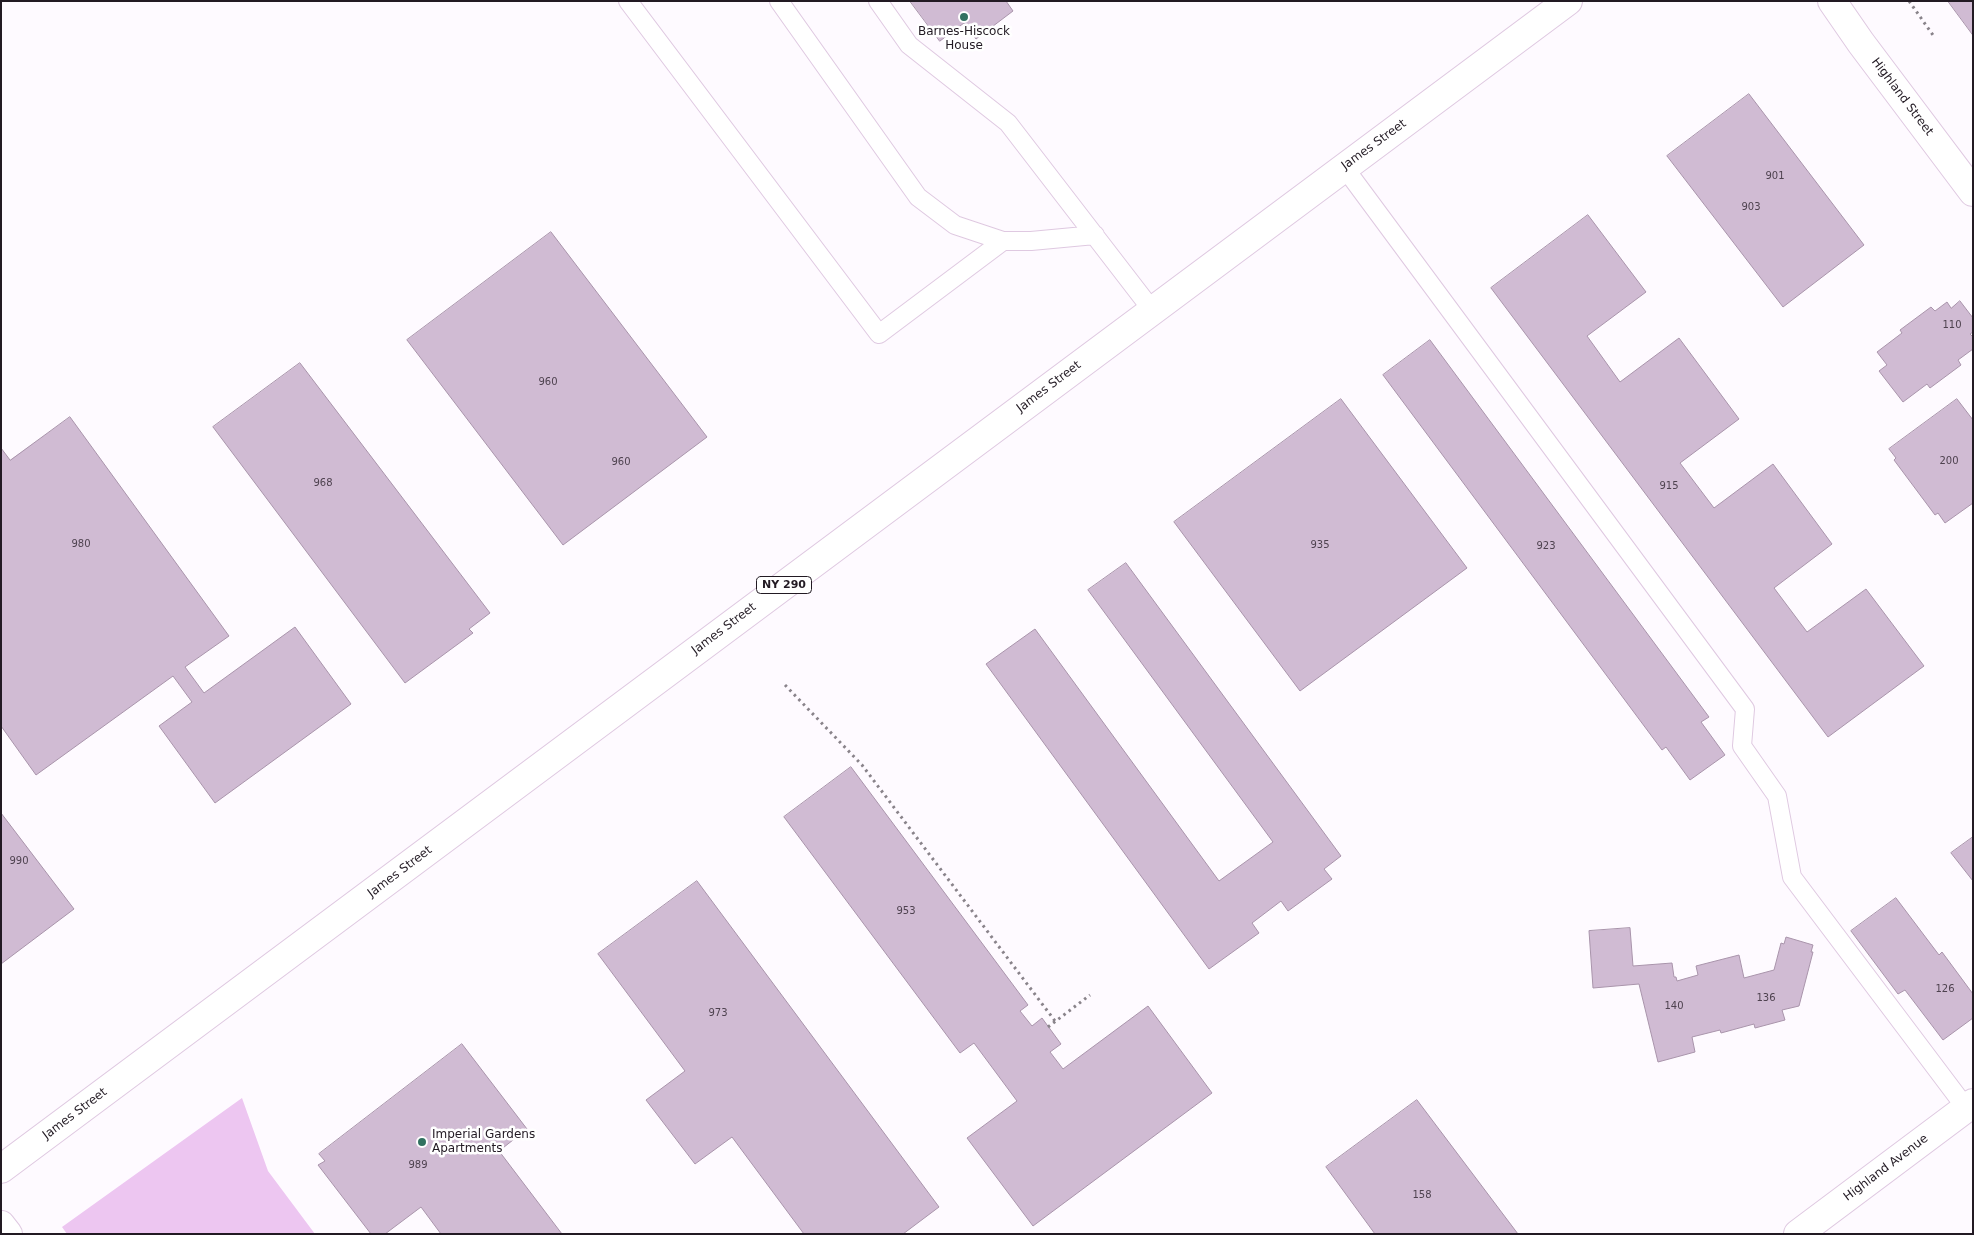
<!DOCTYPE html>
<html>
<head>
<meta charset="utf-8">
<style>
  body { margin:0 }
  #map { position:relative; width:1974px; height:1235px; overflow:hidden; background:#fefaff; font-family:"DejaVu Sans",sans-serif }
  canvas { display:block }
  .frame { position:absolute; inset:0; border:2px solid #221a23; pointer-events:none }
</style>
</head>
<body>
<div id="map">
<canvas width="1974" height="1235"></canvas>
<div class="frame"></div>
</div>
<script>
const ctx = document.querySelector('canvas').getContext('2d');
ctx.lineJoin = 'round';
function paint(path, color) { ctx.fillStyle = color; ctx.fill(path, 'evenodd'); }
function stroke(path, color, width, dash) { ctx.strokeStyle = color; ctx.lineWidth = width; ctx.lineCap = dash ? 'butt' : 'round'; ctx.setLineDash(dash || []); ctx.stroke(path); }
function write(font, color, halo, rows, align = 'center') {
  ctx.font = font + ' "DejaVu Sans",sans-serif'; ctx.lineWidth = 5; ctx.setLineDash([]); ctx.textBaseline = 'middle'; ctx.strokeStyle = halo; ctx.fillStyle = color; for (const [text, x, y, turn = 0] of rows) {
    ctx.save(); ctx.translate(x, y); ctx.rotate((+turn || 0) * Math.PI / 180); ctx.textAlign = isNaN(turn) ? turn : align; if (halo) ctx.strokeText(text, 0, 0); ctx.fillText(text, 0, 0); ctx.restore();
  }
}
paint(new Path2D(`
  M242,1098L268,1171L315,1234H67L62,1227Z`), '#edc6f1');
const building = new Path2D(`
  M910,1H1006L1013,11L976,39L964,23L940,41Z
  M1948,1H1973V35Z
  M1749,94L1864,245L1783,307L1667,156Z
  M1588,215L1646,292L1587,336L1620,382L1679,338L1739,419L1680,463L1714,508L1773,464L1832,544L1774,588L1807,632L1866,589L1924,666L1828,737L1491,288Z
  M551,232L707,437L563,545L407,340Z
  M1960,301L1973,318V332L1970,334L1973,337V349L1958,360L1961,365L1930,388L1927,384L1903,402L1879,371L1887,365L1877,352L1902,333L1900,330L1931,307L1935,311L1947,302L1951,308Z
  M1430,340L1709,717L1701,722L1725,755L1690,780L1666,747L1662,750L1383,375Z
  M300,363L490,613L469,629L473,633L405,683L213,427Z
  M1341,399L1467,568L1300,691L1174,522Z
  M1957,399L1973,420V503L1945,523L1938,513L1935,515L1894,460L1896,458L1889,449Z
  M70,417L229,636L185,667L204,693L295,627L351,704L215,803L159,726L192,702L173,676L36,775L1,726V448L10,460Z
  M1126,563L1341,856L1324,869L1332,879L1288,911L1281,901L1252,923L1259,933L1209,969L986,664L1035,629L1219,881L1273,842L1088,590Z
  M851,767L1028,1005L1020,1011L1032,1026L1042,1018L1061,1044L1050,1052L1063,1069L1148,1006L1212,1093L1033,1226L967,1138L1017,1101L974,1043L960,1053L784,817Z
  M1,813L74,909L1,964Z
  M1973,837V881L1951,853Z
  M697,881L939,1207L903,1234H804L732,1137L695,1164L646,1100L685,1071L598,954Z
  M1896,898L1939,955L1942,952L1973,994V1018L1943,1040L1905,990L1898,994L1851,931Z
  M1630,928L1633,966L1672,963L1674,977H1676L1677,981L1698,975L1696,966L1739,955L1744,978L1774,970L1781,943L1784,944L1786,937L1813,945L1811,952H1813L1799,1006L1782,1010L1785,1020L1755,1028L1754,1024L1721,1033L1720,1030L1692,1037L1695,1052L1658,1062L1639,984L1593,988L1589,931Z
  M462,1044L527,1129L499,1151L562,1234H441L421,1207L385,1234H371L318,1165L325,1161L319,1154Z
  M1417,1100L1518,1234H1375L1326,1167Z`);
paint(building, '#d0bbd3');
stroke(building, '#a994ab', 1);
const lane = new Path2D(`
  M628,1L879,334L1003,241
  M779,1L918,197L955,225L1003,241H1031L1095,235
  M878,1L909,45L1008,123L1152,310
  M1344,167L1745,709L1742,746L1777,796L1792,877L1966,1108`);
const street = new Path2D(`
  M1832,1L1861,43L1973,192
  M1,1225L8,1234
  M1798,1234L1973,1103`);
const primary = new Path2D(`
  M1,1169L1568,1`);
stroke(lane, '#dfc9e1', 20);
stroke(street, '#dfc9e1', 30);
stroke(primary, '#dfc9e1', 30);
stroke(new Path2D(`
  M1909,1L1935,38
  M785,685L862,765L1055,1021
  M1048,1027L1090,995`), '#89838a', 3, [2.5, 4]);
stroke(lane, '#fff', 18);
stroke(street, '#fff', 28);
stroke(primary, '#fff', 28);
for (const [x, y, r, color] of [
  [964,17,5,"#317160"],
  [422,1142,5,"#317160"]
]) { const dot = new Path2D(); dot.arc(x, y, r, 0, 2 * Math.PI); ctx.fillStyle = color; ctx.fill(dot); stroke(dot, '#fff', 2); }
write('10px', '#4e424f', null, [
  ["901",1775,176],
  ["903",1751,207],
  ["110",1952,325],
  ["960",548,382],
  ["200",1949,461],
  ["960",621,462],
  ["968",323,483],
  ["915",1669,486],
  ["980",81,544],
  ["935",1320,545],
  ["923",1546,546],
  ["990",19,861],
  ["953",906,911],
  ["126",1945,989],
  ["136",1766,998],
  ["140",1674,1006],
  ["973",718,1013],
  ["989",418,1165],
  ["158",1422,1195]
]);
for (const [x, y, w] of [
  [784,585,55]
]) { const box = new Path2D(); box.roundRect(x - w / 2, y - 8.5, w, 17, 4); ctx.fillStyle = '#fff'; ctx.fill(box); stroke(box, '#221a23', 1); }
write('bold 11px', '#221a23', null, [
  ["NY 290",784,585]
]);
write('12px', '#221a23', '#fff', [
  ["Barnes-Hiscock",964,32],
  ["House",964,46],
  ["Imperial Gardens",432,1135,"left"],
  ["Apartments",432,1149,"left"]
]);
write('12px', '#221a23', '#fff', [
  ["Highland Street",1902,97,53],
  ["James Street",1374,145,-36],
  ["James Street",1049,387,-37],
  ["James Street",724,629,-37],
  ["James Street",400,872,-37],
  ["James Street",75,1114,-37],
  ["Highland Avenue",1886,1168,-37]
]);
</script>
</body>
</html>
